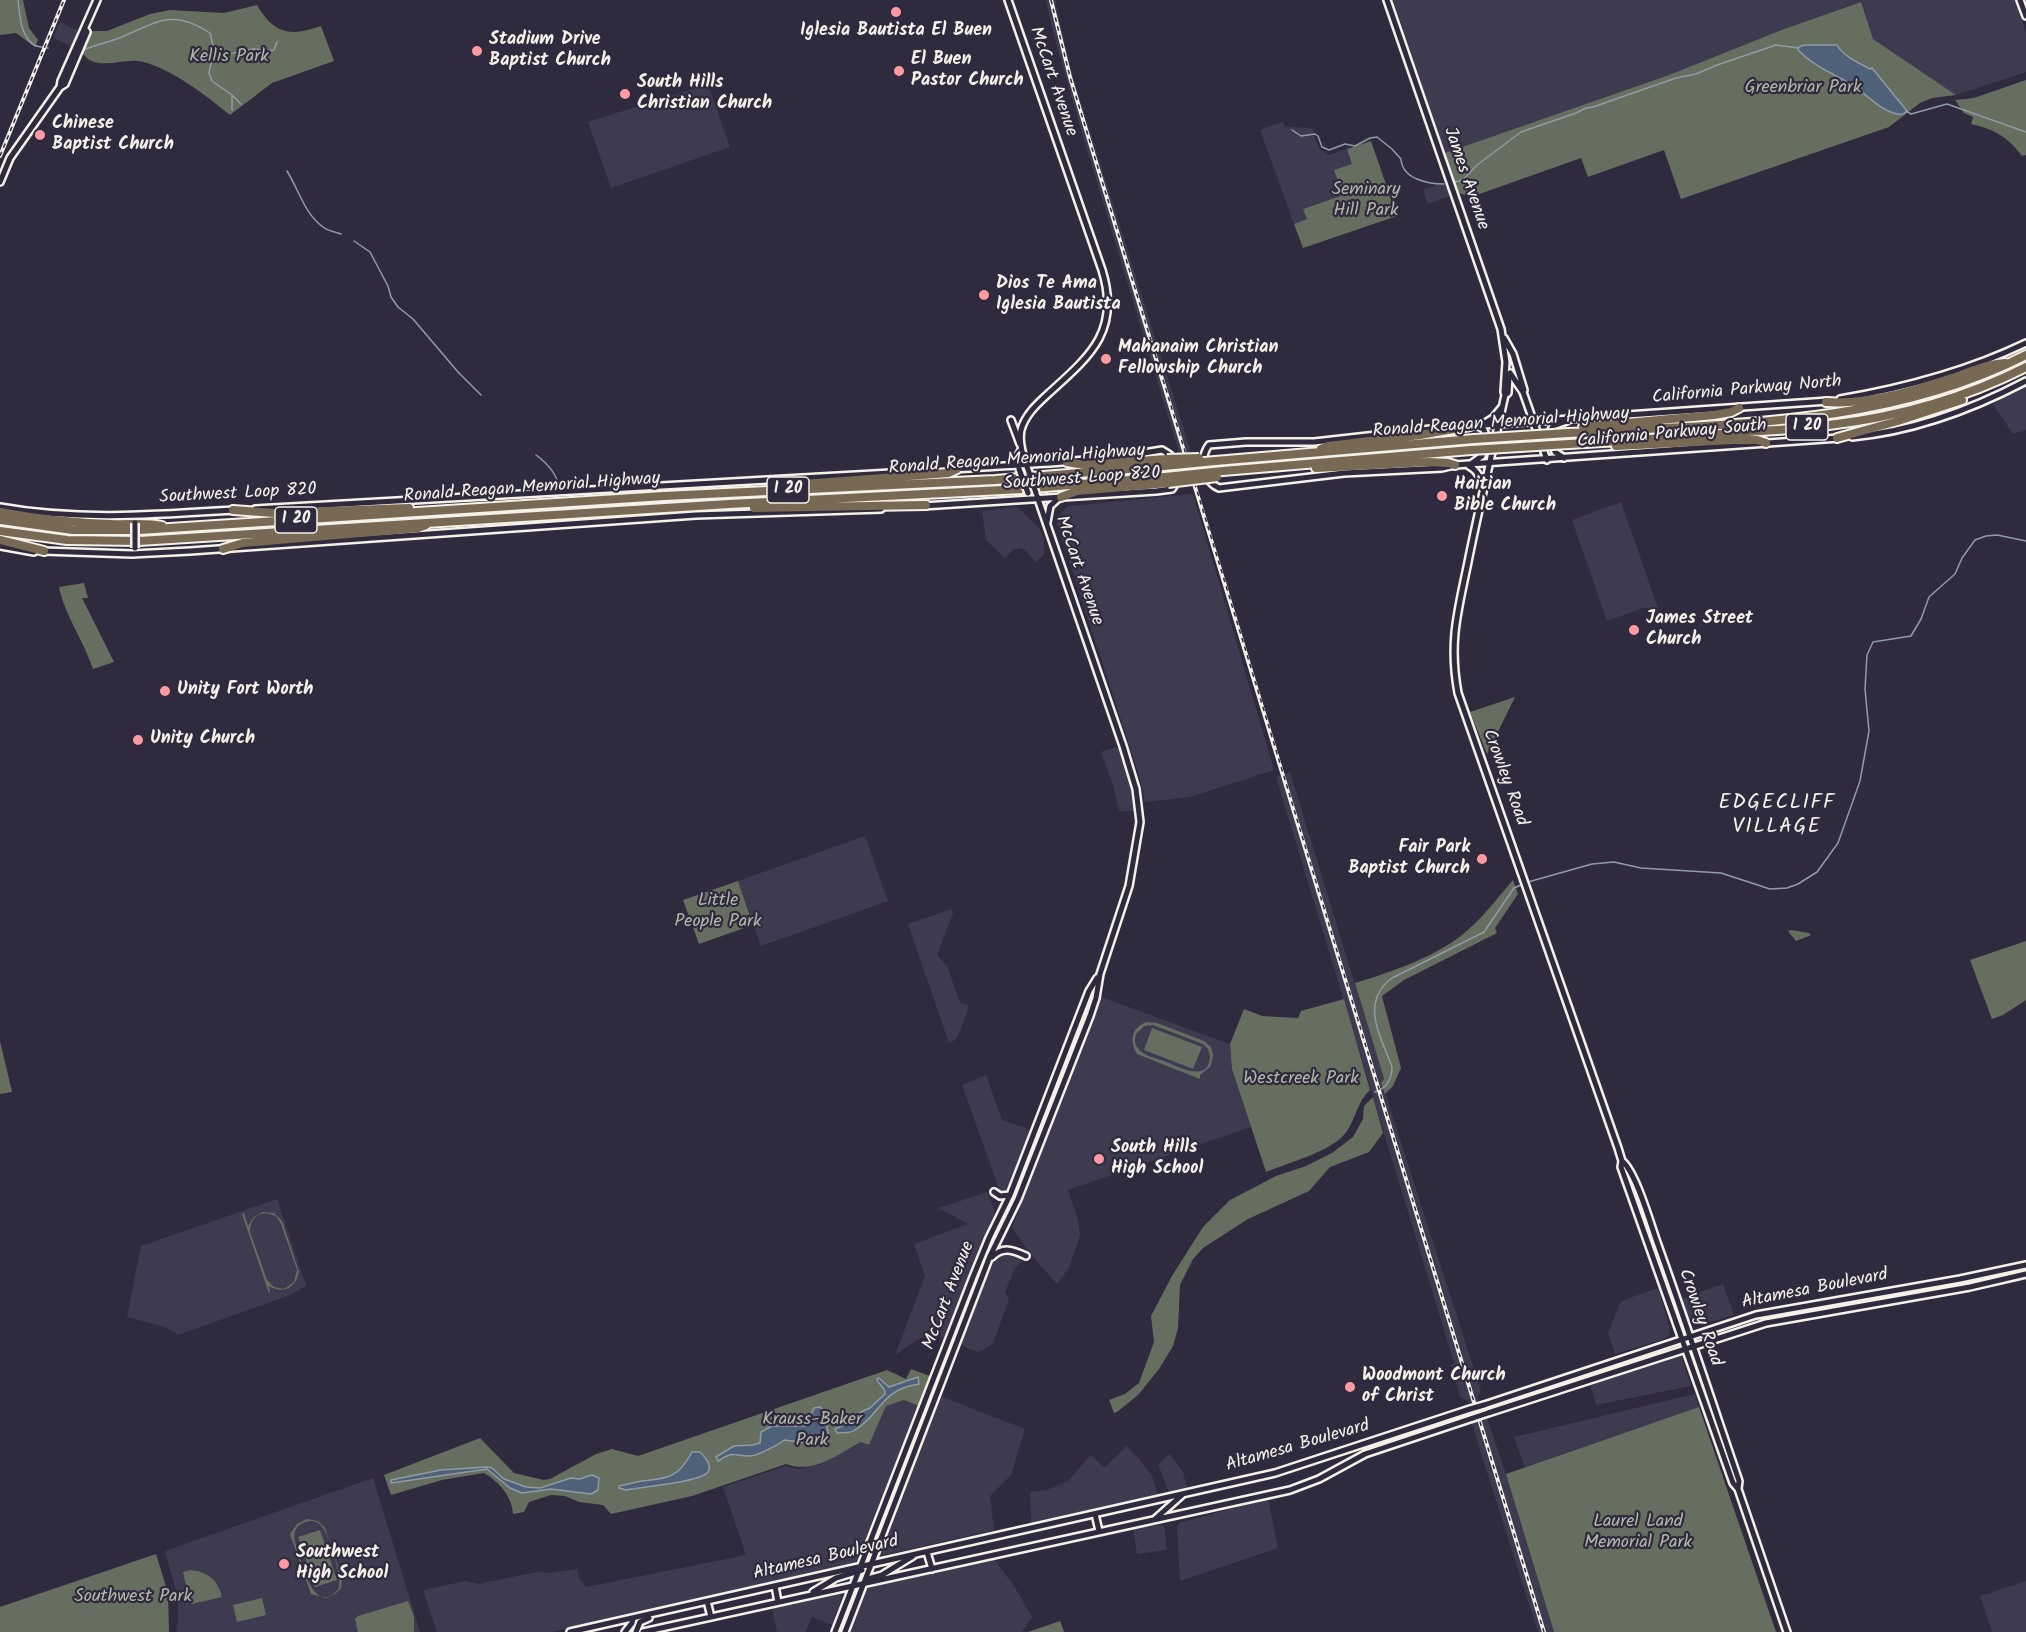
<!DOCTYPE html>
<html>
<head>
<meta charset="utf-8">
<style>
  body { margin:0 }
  canvas { display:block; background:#2f2a3d }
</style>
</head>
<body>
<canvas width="2026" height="1632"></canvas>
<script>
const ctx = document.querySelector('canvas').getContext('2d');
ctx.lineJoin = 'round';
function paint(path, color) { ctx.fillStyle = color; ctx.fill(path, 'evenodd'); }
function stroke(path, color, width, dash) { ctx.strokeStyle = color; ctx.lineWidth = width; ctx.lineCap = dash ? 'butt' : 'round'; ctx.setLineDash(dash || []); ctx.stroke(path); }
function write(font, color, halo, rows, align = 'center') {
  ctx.font = font + ' Kalam,sans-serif'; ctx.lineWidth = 4.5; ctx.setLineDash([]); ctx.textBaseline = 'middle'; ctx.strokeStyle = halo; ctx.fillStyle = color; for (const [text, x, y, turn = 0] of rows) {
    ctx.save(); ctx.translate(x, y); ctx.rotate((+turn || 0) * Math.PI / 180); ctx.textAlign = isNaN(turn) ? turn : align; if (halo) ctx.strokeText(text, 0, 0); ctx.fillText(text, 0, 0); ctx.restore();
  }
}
paint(new Path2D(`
  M1046,0H1055L1071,71L1192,455L1180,456L1079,123L1054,36Z
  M1393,0H2015L2026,33V72L1956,95L1873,39L1860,2L1784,29L1669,75L1445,153Z
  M60,22L79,31L72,47L53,38Z
  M708,84L730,147L611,188L588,122Z
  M1283,122L1285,127L1312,128L1319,149L1329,155L1347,149L1353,164L1343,195L1304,208L1307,219L1294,224L1260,130Z
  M1436,185H1446L1450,196L1428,204L1423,190Z
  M2026,386V430L2013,434L1993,404Z
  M1193,494L1274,770L1190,797L1145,802L1140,778L1057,524L1060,514L1068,506Z
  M1621,502L1658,608H1643L1607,621L1572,520Z
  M1017,507L1039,528L1044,539V555L1035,562L1027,551L1021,548L1013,550L1005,558L986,540L982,511Z
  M1116,747L1119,749L1128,777L1135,811H1119L1113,785L1101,752Z
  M1290,772L1384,1079L1382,1083L1481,1391L1478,1395V1402L1470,1405L1468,1401L1460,1397L1451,1365L1454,1363L1276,777Z
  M865,836L888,901L761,946L738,881Z
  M952,909L953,913L937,955L947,966L960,1003L969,1006L958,1036L955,1040L949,1043L908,924Z
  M1101,997L1230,1044L1232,1069L1251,1127L1068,1190L1078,1220L1080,1235L1069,1268L1057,1284L1031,1255L1012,1228Z
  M986,1075L1002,1120L1031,1130L1007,1192H1000L962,1085Z
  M987,1192L995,1211L945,1339L935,1335L920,1338L895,1355L925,1276L914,1244L968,1224L939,1208Z
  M277,1199L306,1286L290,1295L178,1335L165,1327L127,1317L141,1246Z
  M1006,1252L1018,1256L1022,1262L1015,1268L1005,1292L1009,1300L993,1343L982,1351L977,1352L959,1344L992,1260L999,1254Z
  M1723,1284L1734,1315L1700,1325H1690L1681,1299Z
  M1658,1288L1670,1329L1669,1335L1664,1339L1615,1354L1608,1333L1619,1305L1624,1300Z
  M1679,1354L1681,1355L1691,1386L1596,1405L1590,1384Z
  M1695,1394L1699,1407L1525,1467L1514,1437Z
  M940,1396L1025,1429L1011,1475L990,1496L994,1530L879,1556Z
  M904,1400L919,1406L856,1561L853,1564L552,1632H437L423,1590L465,1581L478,1584L537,1572L549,1573L577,1569L580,1580L586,1587L746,1555L723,1487L785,1466L799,1469L819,1465L861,1442L869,1445L886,1406Z
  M1487,1418L1506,1474L1554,1632H1538L1478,1444L1472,1423Z
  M1127,1446L1138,1458L1152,1476L1158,1495L1031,1524L1030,1492L1047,1490L1068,1481L1091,1455L1102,1466L1105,1467Z
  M1170,1454L1183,1472L1187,1488L1169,1492L1158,1464Z
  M373,1478L420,1632H177L178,1607L176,1590L165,1551Z
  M1268,1499L1278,1548L1180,1581L1177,1528L1179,1523Z
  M1164,1525L1167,1550L1137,1554L1133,1528Z
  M994,1559L1014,1586L1032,1617L1022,1632H848L865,1587Z
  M2026,1581V1632H1992L1980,1596Z
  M841,1594L842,1597L832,1625L812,1617L805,1632H777L772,1609Z`), '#3e3a50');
paint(new Path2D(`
  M0,0H23L29,28L38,40L35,47L16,33L0,35Z
  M1861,2L1873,39L1956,95L1932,98L1920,103L1889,127L1681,199L1664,150L1588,177L1581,158L1471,197L1459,193L1445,153L1669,75L1784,29Z
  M257,5C274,34 290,37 321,26L334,61L272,83L230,115C208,97 167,65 138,61C120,59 93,72 82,52L89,31H107L150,14L170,10L224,13Z
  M2026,80V155L2022,156C2008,137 1994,129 1971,124L1973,117L1964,113L1955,100L1974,98Z
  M1371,141L1397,216L1303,248L1294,224L1307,219L1303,209L1343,195L1334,170L1352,164L1347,149Z
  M84,583L88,598H82L114,662L93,669C84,641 65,616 59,587Z
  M1515,697L1487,754L1470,712Z
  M1513,880L1518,894L1495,928L1497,933L1404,980L1382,996L1401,1068L1393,1086L1385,1094L1381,1083L1384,1079L1355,983C1390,973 1443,954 1469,929C1485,915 1499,896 1513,880Z
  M738,881L753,925L699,944L683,900Z
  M1791,930L1809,933L1811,935L1796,941L1788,931Z
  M2026,941V1000L2003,1015L1992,1019L1970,960Z
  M1344,999L1370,1090C1355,1104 1356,1123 1342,1137C1327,1152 1286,1164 1266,1172L1232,1069L1230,1044L1244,1009L1262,1016L1298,1018L1301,1011Z
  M1146,1022L1157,1023L1204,1041L1211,1047L1213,1055L1211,1066L1200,1075V1079L1137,1054C1130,1042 1130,1029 1146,1022ZM1153,1025L1203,1044L1208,1049L1210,1056C1209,1084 1179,1067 1164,1061C1156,1058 1143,1056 1138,1048C1134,1044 1135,1039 1136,1034L1144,1026Z
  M1152,1028L1202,1047L1193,1069L1144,1050Z
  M0,1041L12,1092L0,1094Z
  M1373,1097L1383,1133L1369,1152L1330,1167L1309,1191L1248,1219L1203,1248L1193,1259L1180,1285L1178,1328L1173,1346L1159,1369L1138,1395L1117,1412L1114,1413L1109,1400L1125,1394L1139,1383L1154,1342L1151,1316L1172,1276L1203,1227L1230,1200L1276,1176L1306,1166L1332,1153L1353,1137L1363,1119L1364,1106Z
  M263,1212L274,1213L282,1221L299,1272C296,1289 282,1294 269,1286L270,1292L269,1293L242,1214L244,1213L248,1226L254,1217ZM266,1213L276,1216L281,1224L297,1270L294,1282L284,1289L274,1287L267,1280L250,1232C250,1221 255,1214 266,1213Z
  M911,1369L930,1376L919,1406L904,1400L886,1406L869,1445L861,1442C836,1455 815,1474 786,1464L692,1496L611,1514L603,1505L579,1502L565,1496L551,1495L529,1502L524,1512L513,1514C512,1496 499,1482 484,1473L442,1480L391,1495L384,1475L480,1438L514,1473L544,1480L550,1479L596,1454L612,1449L638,1456L887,1370L906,1379Z
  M1699,1407L1776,1632H1554L1506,1474Z
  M307,1519L318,1521L325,1528L342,1578L341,1588C331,1601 322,1597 311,1594L290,1534L297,1524ZM310,1521C315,1521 319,1522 322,1527C330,1536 342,1577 339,1588C314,1622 300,1557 295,1542C292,1530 298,1523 310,1521Z
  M320,1530L337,1580L315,1587L298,1537Z
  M156,1554L168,1593L169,1632H0V1607Z
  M191,1570C208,1572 218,1580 222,1597L192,1604L190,1602L183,1572Z
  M262,1598L266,1615L237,1622L233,1605Z
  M408,1601L414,1616V1632H358L355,1619L358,1616Z
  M1060,1621L1064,1632H1028Z`), '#666e60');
const water = new Path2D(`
  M1804,45H1837C1843,56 1859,63 1870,69L1872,68L1907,111C1903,114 1903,115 1898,114C1882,112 1867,95 1854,86C1835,74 1814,67 1798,50L1799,47Z
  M918,1377L919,1384C880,1390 883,1412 855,1430C850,1434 843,1432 837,1433L835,1429L842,1426L846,1419L870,1408L885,1394C886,1387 878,1385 877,1379L879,1378L889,1387Z
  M820,1407L824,1411L829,1438L827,1442L823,1445L784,1440C778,1445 757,1456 750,1456C732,1456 736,1450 718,1461L716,1457L734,1446L753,1445L760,1443L761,1432L772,1426H805L814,1408Z
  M692,1452H700C705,1457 712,1466 708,1472C701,1482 640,1487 626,1490L619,1488V1486C627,1485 635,1482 642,1481C669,1478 678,1478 692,1452Z
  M487,1467L492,1468L504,1479L526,1487L540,1488L571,1478L580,1479L592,1475L599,1478L598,1490L591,1494L551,1489L522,1493L510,1488L487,1469L391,1483V1480L441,1470Z`);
paint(water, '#4e6179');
stroke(water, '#909ba5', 1.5);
stroke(new Path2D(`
  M18,0C20,15 20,36 34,45C38,47 44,47 48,48
  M86,49C98,44 110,42 122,37C158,21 174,9 210,33L214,49L209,73L212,81L232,95L241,104
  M213,54L215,56C229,56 241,50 254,49C262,49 266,52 274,50L277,42
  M232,96V110
  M1906,111L1911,114L1947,104L2026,132
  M1292,130L1301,136L1315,134L1318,136L1322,147L1329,150L1345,144L1355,146L1370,138L1377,137L1392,149L1401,159C1402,179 1428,184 1444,184
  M287,171C299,190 304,213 323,227C328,231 335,232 341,234
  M1455,182L1463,180L1477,165L1521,132L1576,113L1586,108L1593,107L1676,78L1696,74L1717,65L1776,45L1798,48
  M354,241L370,252L388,286L391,297L398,307L413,319L458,372L481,395
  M536,455C547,463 556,473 559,486
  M1528,882L1592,864L1614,862L1641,868L1721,873L1770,889L1787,888L1798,884L1817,872L1838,843L1860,781L1869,731L1865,689L1867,655L1873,642L1911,636L1921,619L1929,597L1955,574L1962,558L1975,540L1986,536L1997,535L2026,541
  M1375,1092C1387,1088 1392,1080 1392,1067C1381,1036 1359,1003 1392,978L1484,932L1514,888L1523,884`), '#909ba5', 1.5);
const secondary = new Path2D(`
  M1008,0L1102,270C1121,331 1090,356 1048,394C1037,404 1025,415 1021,430C1018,445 1025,461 1030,475
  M1387,0L1501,329L1506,362L1504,392L1505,395
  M2020,0L2026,16
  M60,87L61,81L97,0
  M0,182L10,158L60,87L65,84L87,32L85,29
  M1504,338L1513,354L1524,390
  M1510,373L1523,392L1547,460
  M1507,374L1509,376L1508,393L1505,395C1493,449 1480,503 1469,557C1459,608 1448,639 1458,693L1618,1148L1622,1161L1621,1167L1733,1483L1738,1489L1787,1632
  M1840,399C1904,388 1968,371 2026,343
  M1011,420L1020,444
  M1485,423L1493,418L1502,407
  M1469,426L1828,401
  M1448,427L1314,442H1246L1209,445C1199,458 1204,482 1219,488L1344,473L1442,468L1455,465L1839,438
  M1852,437C1914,431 1971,410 2026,381
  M1564,458L1555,452L1550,432L1553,426L1567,421
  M1472,463L1482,456L1486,435L1483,428L1477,426
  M1009,465L1017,458L1021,450
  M1469,466C1479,471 1481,480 1483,490
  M923,506L1156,491L1172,489L1178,480L1170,455L1162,450C1094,462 1025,464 956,469
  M0,507C78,521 155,515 234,510
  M255,509L926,471
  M1047,522L1050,506L1060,497
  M0,546L34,552
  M43,551L132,554L190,551L696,515L881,509
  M1622,1161C1636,1172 1651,1226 1658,1245C1686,1323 1712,1402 1739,1481L1738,1489
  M994,1192L1000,1196L1010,1195
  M992,1257C1003,1246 1013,1250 1026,1256
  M1484,1405L1756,1315L1960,1279L2026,1265
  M1488,1413L1766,1323L1970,1287L2026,1274
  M1095,1514L1099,1531
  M1155,1519L1182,1495
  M927,1552L932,1569
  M868,1579L882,1575L913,1556
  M775,1586L778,1602
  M813,1592L836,1578L862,1570
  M707,1601L711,1617
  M570,1632L1275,1473L1470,1409
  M625,1632L632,1623L633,1618
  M636,1632L640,1622L649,1618
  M643,1632L1290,1490L1319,1479L1365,1454L1473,1418
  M835,1632L973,1277L989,1238L1010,1195L1089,991L1097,978
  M845,1632L990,1256L1018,1199L1090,1016L1096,998L1100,974L1129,886L1140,822L1136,789L1123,746L1037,496`);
const highway = new Path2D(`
  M1826,402C1868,405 1912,391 1952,378C1970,372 1987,364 2005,363
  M1583,427L1714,415L1731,412L1739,408
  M1568,433C1723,424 1885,427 2026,355
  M1837,438L1898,421L1962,400
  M1569,444C1628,440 1688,437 1747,432C1774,430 1802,429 1829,425C1897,417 1965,398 2026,367
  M1616,446L1733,440H1757L1766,443
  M1321,449L1328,446L1420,435L1470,426
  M1215,461L1474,439
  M1067,462L1084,465L1167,459
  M1316,468L1428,462L1448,463L1455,465
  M1223,471L1471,450
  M804,484L948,473L957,469
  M1061,497L1077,491L1168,483
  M754,508L926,505
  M233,510L274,513L409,508
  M0,512C37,519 74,523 111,524C128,525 146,522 162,526
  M0,520L73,530H139L664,496L995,480L1164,466
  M0,531L67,540L139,541L729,504L1022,489L1165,477
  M0,540L44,551
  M223,549L243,543L396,530L418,528L426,525`);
stroke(secondary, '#f4f1e8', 10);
stroke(highway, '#f4f1e8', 12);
stroke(secondary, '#2f2a3d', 5);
stroke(highway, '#786954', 8);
const rail = new Path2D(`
  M1051,0L1070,77C1230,595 1386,1114 1544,1632
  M0,156L64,0`);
stroke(rail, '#f4f1e8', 4);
stroke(rail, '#2f2a3d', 1.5, [4.5]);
const secondaryBridge = new Path2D(`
  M1019,469L1028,493
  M1030,475L1036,493
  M135,523V548
  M1470,1409L1484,1405
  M1473,1418L1488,1413`);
const highwayBridge = new Path2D(`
  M1474,439L1568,433
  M1471,450L1569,444
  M1167,459L1199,458
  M1164,466L1215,461
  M1165,477L1223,471
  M1168,483L1217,477`);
stroke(secondaryBridge, '#f4f1e8', 10, []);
stroke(highwayBridge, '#f4f1e8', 12, []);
stroke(secondaryBridge, '#2f2a3d', 5);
stroke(highwayBridge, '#786954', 8);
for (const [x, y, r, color] of [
  [896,12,6,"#ff9aa2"],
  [477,51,6,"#ff9aa2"],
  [899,71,6,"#ff9aa2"],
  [625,94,6,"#ff9aa2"],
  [40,135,6,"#ff9aa2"],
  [984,295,6,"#ff9aa2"],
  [1106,359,6,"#ff9aa2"],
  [1442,496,6,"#ff9aa2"],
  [1634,630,6,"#ff9aa2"],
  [165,691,6,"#ff9aa2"],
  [138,740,6,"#ff9aa2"],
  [1482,859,6,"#ff9aa2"],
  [1099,1159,6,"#ff9aa2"],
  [1350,1387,6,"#ff9aa2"],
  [284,1564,6,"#ff9aa2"]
]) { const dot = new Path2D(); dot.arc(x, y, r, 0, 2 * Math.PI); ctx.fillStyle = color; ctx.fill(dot); stroke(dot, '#2f2a3d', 2); }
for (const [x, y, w] of [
  [1807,427,42],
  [788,490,42],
  [296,520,42]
]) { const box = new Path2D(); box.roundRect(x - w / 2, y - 13, w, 26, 4.5); ctx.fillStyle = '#2f2a3d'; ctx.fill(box); stroke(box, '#f4f1e8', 1.5); }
write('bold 16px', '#f4f1e8', null, [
  ["I 20",1807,427],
  ["I 20",788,490],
  ["I 20",296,520]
]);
write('bold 18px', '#f4f1e8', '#2f2a3d', [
  ["Iglesia Bautista El Buen",896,32,"center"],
  ["Stadium Drive",489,41],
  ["Baptist Church",489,62],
  ["El Buen",911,61],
  ["Pastor Church",911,82],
  ["South Hills",637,84],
  ["Christian Church",637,105],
  ["Chinese",52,125],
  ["Baptist Church",52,146],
  ["Dios Te Ama",996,285],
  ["Iglesia Bautista",996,306],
  ["Mahanaim Christian",1118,349],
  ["Fellowship Church",1118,370],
  ["Haitian",1454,486],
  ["Bible Church",1454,507],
  ["James Street",1646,620],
  ["Church",1646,641],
  ["Unity Fort Worth",177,691],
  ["Unity Church",150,740],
  ["Fair Park",1470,849,"right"],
  ["Baptist Church",1470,870,"right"],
  ["South Hills",1111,1149],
  ["High School",1111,1170],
  ["Woodmont Church",1362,1377],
  ["of Christ",1362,1398],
  ["Southwest",296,1554],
  ["High School",296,1575]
], 'left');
write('18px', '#b4b6ab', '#2f2a3d', [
  ["Kellis Park",229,58],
  ["Greenbriar Park",1803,89],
  ["Seminary",1366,191],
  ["Hill Park",1366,212],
  ["Little",718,902],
  ["People Park",718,923],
  ["Westcreek Park",1301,1080],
  ["Krauss-Baker",812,1421],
  ["Park",812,1442],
  ["Laurel Land",1638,1523],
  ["Memorial Park",1638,1544],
  ["Southwest Park",133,1598]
]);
write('18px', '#f4f1e8', '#2f2a3d', [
  ["McCart Avenue",1052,82,71],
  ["James Avenue",1465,179,71],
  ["California Parkway North",1747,391,-5],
  ["Ronald Reagan Memorial Highway",1501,424,-4],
  ["California Parkway South",1672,435,-5],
  ["Ronald Reagan Memorial Highway",1017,461,-4],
  ["Southwest Loop 820",1082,480,-4],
  ["Ronald Reagan Memorial Highway",532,489,-4],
  ["Southwest Loop 820",238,495,-3],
  ["McCart Avenue",1078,571,71],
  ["Crowley Road",1504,778,70],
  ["Altamesa Boulevard",1815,1290,-11],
  ["McCart Avenue",950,1296,-69],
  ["Crowley Road",1699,1318,71],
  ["Altamesa Boulevard",1298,1447,-16],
  ["Altamesa Boulevard",826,1559,-13]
]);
ctx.letterSpacing = '1.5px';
write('21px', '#f4f1e8', '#2f2a3d', [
  ["EDGECLIFF",1777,804],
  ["VILLAGE",1777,828]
]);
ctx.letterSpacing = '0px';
</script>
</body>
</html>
